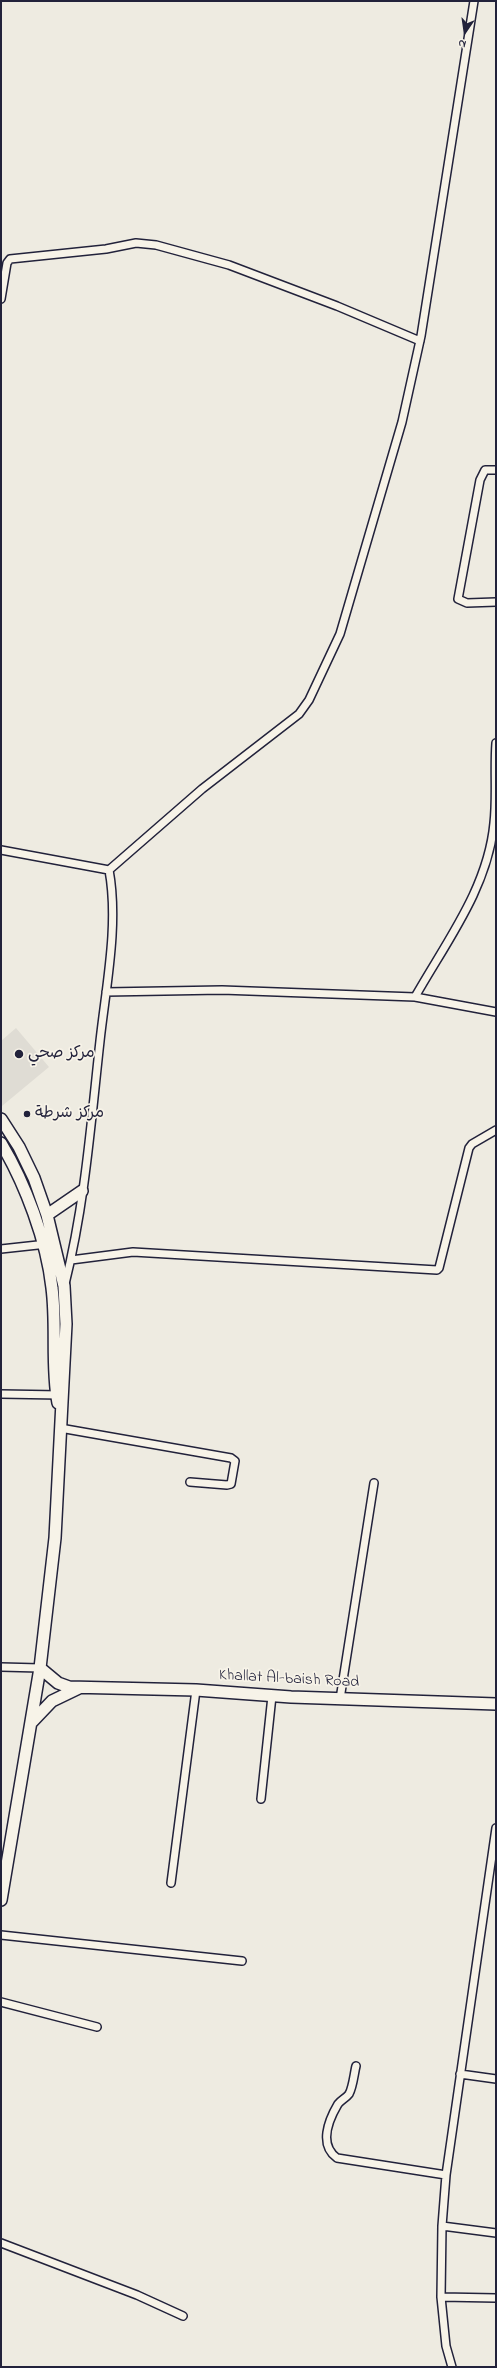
<!DOCTYPE html>
<html>
<head>
<meta charset="utf-8">
<style>
  body { margin:0 }
  #map { position:relative; width:497px; height:2368px; overflow:hidden; background:#eeebe1; font-family:"Indie Flower",sans-serif }
  canvas { display:block }
  .frame { position:absolute; inset:0; border:2px solid #22223b; pointer-events:none }
  .north { position:absolute; left:445px; top:12px; width:40px; height:40px; -webkit-text-stroke:3px #f7f3e8; paint-order:stroke; rotate:193deg; font-size:11px; font-weight:700; line-height:16px; text-align:center; color:#22223b }
  .north::after { content:''; display:block; margin:auto; width:14px; height:18px; background:#22223b; clip-path:polygon(50% 0,100% 100%,50% 72%,0 100%) }
</style>
</head>
<body>
<div id="map">
<canvas width="497" height="2368"></canvas>
<div class="frame"></div>
<div class="north">N</div>
</div>
<script>
const ctx = document.querySelector('canvas').getContext('2d');
ctx.lineJoin = 'round';
function paint(path, color) { ctx.fillStyle = color; ctx.fill(path, 'evenodd'); }
function stroke(path, color, width, dash) { ctx.strokeStyle = color; ctx.lineWidth = width; ctx.lineCap = dash ? 'butt' : 'round'; ctx.setLineDash(dash || []); ctx.stroke(path); }
function write(font, color, halo, rows, align = 'center') {
  ctx.font = font + ' "Indie Flower","Playpen Sans Arabic",sans-serif'; ctx.lineWidth = 3.5; ctx.setLineDash([]); ctx.textBaseline = 'middle'; ctx.strokeStyle = halo; ctx.fillStyle = color; for (const [text, x, y, turn = 0] of rows) {
    ctx.save(); ctx.translate(x, y); ctx.rotate((+turn || 0) * Math.PI / 180); ctx.textAlign = isNaN(turn) ? turn : align; if (halo) ctx.strokeText(text, 0, 0); ctx.fillText(text, 0, 0); ctx.restore();
  }
}
paint(new Path2D(`
  M16,1028L49,1067L2,1106L1,1041Z`), '#dfdcd4');
const street = new Path2D(`
  M1,299L7,263L10,259L106,249L136,243L156,245L229,265L337,306L420,341
  M496,470H485L480,480L458,599L467,603L496,602
  M1,850L109,870
  M109,870L202,789L299,714L309,700L340,634L402,422L421,336L474,1
  M106,992L222,990L415,997L496,1012
  M415,997C446,942 488,888 494,823C497,796 494,770 496,743
  M1,1249L47,1244
  M71,1260L133,1252L437,1270L439,1268L469,1148L472,1144L496,1130
  M65,1284C85,1204 91,1122 100,1041C106,986 119,924 109,870
  M1,1394L60,1395
  M60,1428L231,1458L235,1461L231,1484L227,1485L190,1482
  M1,1667L40,1668
  M340,1699L374,1483
  M261,1799L272,1696
  M171,1883L196,1690
  M1,1935L242,1961
  M1,2002L97,2027
  M356,2066C354,2074 353,2087 349,2094C346,2098 341,2100 338,2104C328,2121 319,2145 337,2158L446,2175
  M460,2074L496,2079
  M442,2226L496,2233
  M1,2243L137,2295L183,2316
  M441,2297L442,2226L446,2175L496,1828
  M452,2367L446,2346L441,2297L496,2298`);
const secondary = new Path2D(`
  M1,1119L19,1147L34,1178L47,1215L64,1286L66,1324L55,1538L40,1668L1,1900
  M1,1143C25,1183 47,1241 52,1288C57,1326 51,1366 58,1403
  M47,1215L82,1191
  M40,1668L58,1683L69,1687L196,1690L291,1697L496,1704
  M32,1722L52,1701L79,1688`);
stroke(street, '#22223b', 10);
stroke(secondary, '#22223b', 14);
stroke(street, '#f7f3e8', 7);
stroke(secondary, '#f7f3e8', 11);
for (const [x, y, r, color] of [
  [19,1054,5,"#22223b"],
  [27,1114,4,"#22223b"]
]) { const dot = new Path2D(); dot.arc(x, y, r, 0, 2 * Math.PI); ctx.fillStyle = color; ctx.fill(dot); stroke(dot, '#f7f3e8', 1.5); }
write('16px', '#22223b', '#f7f3e8', [
  ["مركز صحي",28,1054],
  ["مركز شرطة",35,1114]
], 'left');
write('16px', '#22223b', '#f7f3e8', [
  ["Khallat Al-baish Road",289,1680,3]
]);
</script>
</body>
</html>
